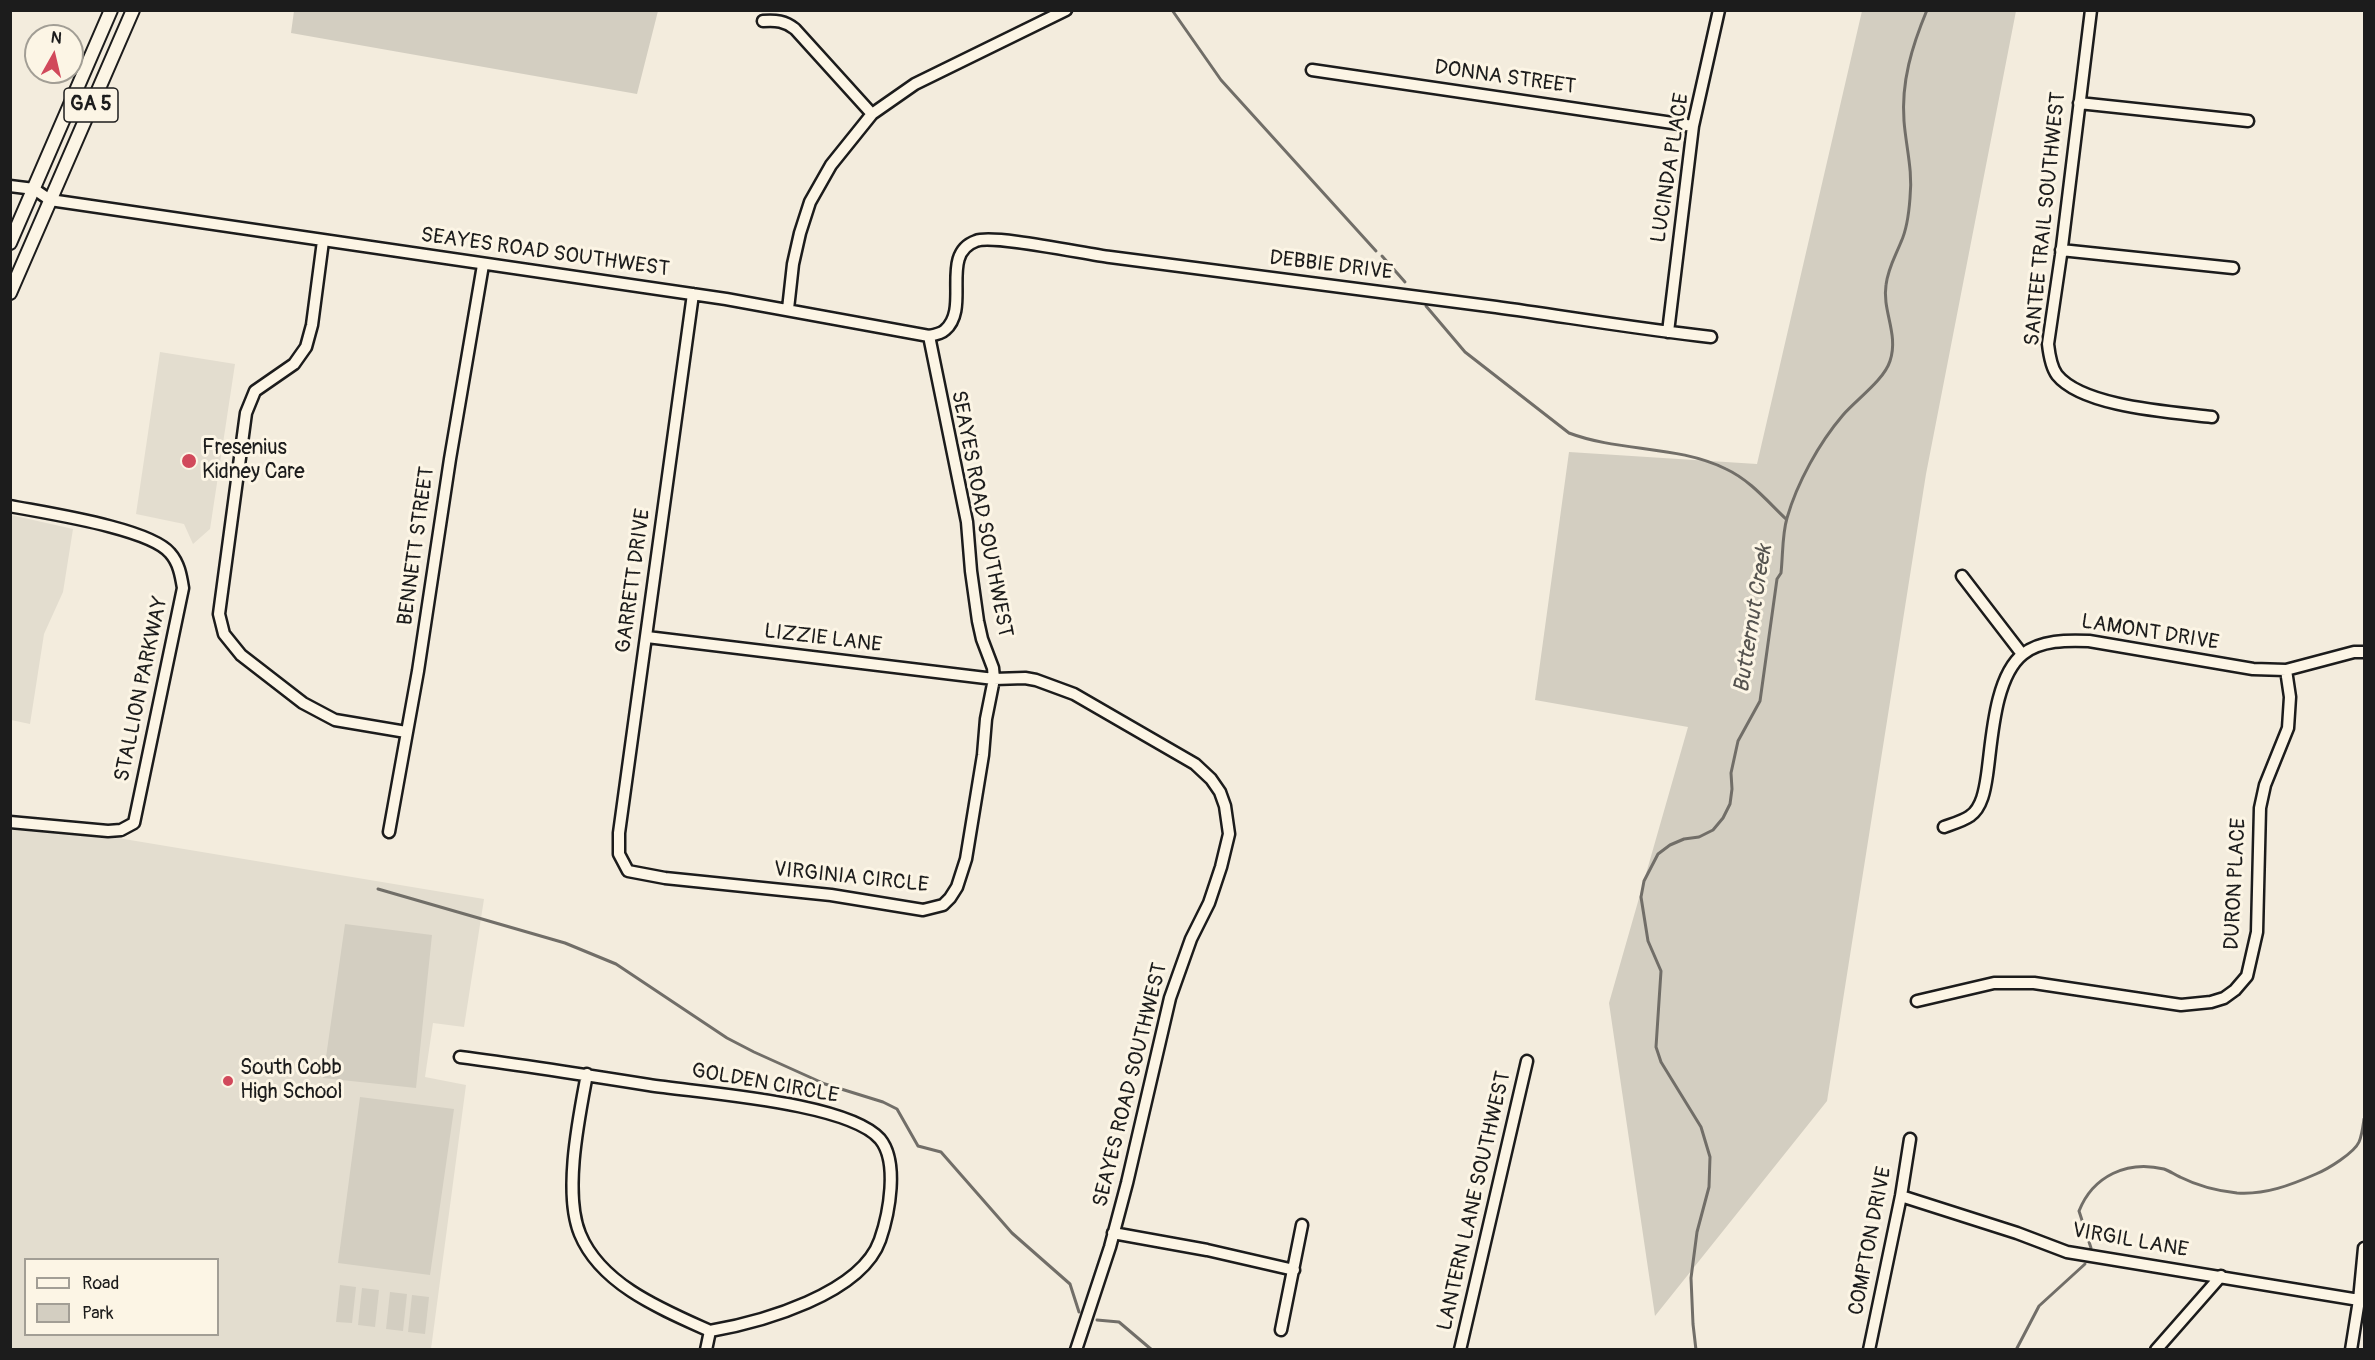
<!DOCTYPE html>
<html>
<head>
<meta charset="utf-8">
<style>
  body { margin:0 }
  #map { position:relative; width:2375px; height:1360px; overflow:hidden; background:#f3ecdd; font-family:Pangolin,sans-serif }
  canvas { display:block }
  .frame { position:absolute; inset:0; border:12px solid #1c1c1c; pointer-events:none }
  .legend { position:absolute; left:24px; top:1258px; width:195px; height:78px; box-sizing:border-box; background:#fcf5e5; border:2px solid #a29e95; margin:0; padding:8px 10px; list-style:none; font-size:18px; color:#1c1c1c }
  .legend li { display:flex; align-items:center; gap:12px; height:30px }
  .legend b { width:30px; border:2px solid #a29e95 }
  .north { position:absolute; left:24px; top:24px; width:60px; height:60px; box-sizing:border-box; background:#fcf5e5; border:2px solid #a29e95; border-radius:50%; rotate:8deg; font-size:16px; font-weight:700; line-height:24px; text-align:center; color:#1c1c1c }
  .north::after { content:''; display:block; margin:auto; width:21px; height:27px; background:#d1495b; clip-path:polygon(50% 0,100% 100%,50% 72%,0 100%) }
</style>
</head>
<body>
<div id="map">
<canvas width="2375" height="1360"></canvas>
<div class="frame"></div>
<ul class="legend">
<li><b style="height:8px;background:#fcf5e5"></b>Road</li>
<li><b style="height:16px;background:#d3cec1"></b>Park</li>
</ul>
<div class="north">N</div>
</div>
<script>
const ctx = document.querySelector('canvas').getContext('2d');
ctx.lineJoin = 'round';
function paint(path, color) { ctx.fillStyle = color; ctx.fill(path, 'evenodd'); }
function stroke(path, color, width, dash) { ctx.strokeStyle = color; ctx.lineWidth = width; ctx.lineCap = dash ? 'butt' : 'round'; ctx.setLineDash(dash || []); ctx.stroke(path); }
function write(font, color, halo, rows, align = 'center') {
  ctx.font = font + ' Pangolin,sans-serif'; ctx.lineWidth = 6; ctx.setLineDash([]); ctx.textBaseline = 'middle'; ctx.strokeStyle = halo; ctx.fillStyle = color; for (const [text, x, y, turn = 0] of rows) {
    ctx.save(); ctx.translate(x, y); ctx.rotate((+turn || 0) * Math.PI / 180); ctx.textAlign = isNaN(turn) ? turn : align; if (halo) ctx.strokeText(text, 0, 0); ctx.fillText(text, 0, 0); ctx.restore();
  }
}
paint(new Path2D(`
  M160,352L235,364L210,529L193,544L184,524L136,514Z
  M11,515L73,529L63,592L44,634L30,724L11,720Z
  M10,820L484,899L464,1027L433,1023L425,1077L466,1085L431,1349H11ZM26,1260H218V1334H26Z`), '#e3ddcf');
paint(new Path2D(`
  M294,11V10L658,11L637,94L291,33Z
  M1862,11H2016L1926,474L1827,1101L1655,1316L1609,1003L1688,727L1535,700L1569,452L1757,464Z
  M345,924L432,935L416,1088L323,1078Z
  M360,1097L454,1109L430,1275L338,1263Z
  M340,1285L356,1287L352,1323L336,1322Z
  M362,1288L379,1290L375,1327L358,1325Z
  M390,1292L407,1294L403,1331L386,1329Z
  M412,1295L429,1297L425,1334L408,1332Z`), '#d3cec1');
stroke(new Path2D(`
  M1172,10L1221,80L1376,251
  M1382,256L1405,282
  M1426,306L1465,352L1569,433C1619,452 1678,445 1726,469C1750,480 1768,502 1786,519
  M378,889L565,943L616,964L727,1038L754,1052L825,1084L883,1102L897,1109L918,1146L941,1152L1012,1233L1070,1284L1079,1312
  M2091,1248L2079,1211C2093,1176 2127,1160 2164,1169C2170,1171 2175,1175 2180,1177C2198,1186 2218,1191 2237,1193C2265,1195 2291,1185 2316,1174C2328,1169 2354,1153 2359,1142C2362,1135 2363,1126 2364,1119
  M1097,1320L1119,1322L1152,1350
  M1696,1350L1693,1324L1691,1278L1697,1232L1709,1187L1710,1157L1701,1127L1661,1062L1656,1047L1661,971L1648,941L1641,897L1644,881L1658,854L1670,845L1684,839L1699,837L1713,830L1723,818L1730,804L1732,789L1731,773L1738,741L1760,701L1777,579L1781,573C1783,555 1782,535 1787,518C1797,483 1819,443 1843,415C1857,399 1884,380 1890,361C1899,334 1882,311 1886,285C1888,268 1895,257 1901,242C1907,229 1909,212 1910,198C1913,171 1906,147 1904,121C1901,82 1912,46 1927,10
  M2016,1350L2039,1306L2085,1264`), '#716e68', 3);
const minor = new Path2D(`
  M2091,10L2061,255L2048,344C2049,353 2051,367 2057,375C2083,407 2171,412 2212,417
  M763,21C776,20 785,21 795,29L872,114
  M1312,70L1693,126
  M2079,103L2248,121
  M10,186L34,189L50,200L726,299L929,336
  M323,241L312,325L306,347L294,364L255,391L246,413L219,614L224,634L241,655L303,703L335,720L406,732
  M2061,250L2233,268
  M693,294L619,833V854L628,871L665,878L831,895L923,910L943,905L950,898L957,887L966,859L983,755L986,719L994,679L993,668L982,639L978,621L971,571L967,522L929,336
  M788,309L793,264L800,233L810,202L831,165L872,114L915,84L1066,10
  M1668,332L1693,126L1719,10
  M929,336C934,335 942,333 945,330C971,308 939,254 976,241C993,234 1085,254 1110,257C1239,274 1367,290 1496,307C1568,317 1639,329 1711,337
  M10,506C45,513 149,528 170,553C179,563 181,576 183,588L134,823L121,830L108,831L10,822
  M1962,576L2022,654
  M647,637L994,679L1025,678L1036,680L1074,694L1195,764L1211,779L1220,792L1225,806L1229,834L1221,867L1209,903L1191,939L1170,998L1127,1183L1110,1247L1076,1350
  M1944,827C1952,824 1963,821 1970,816C1982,808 1985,789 1987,775C1992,741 1994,677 2023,654C2041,640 2067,640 2089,641L2253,669L2286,670L2354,652H2364
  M389,832L418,671L450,459L483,265
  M1917,1001L1994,983H2034L2181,1005L2211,1002L2224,998L2235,990L2247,976L2257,932L2260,808L2265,785L2288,728L2290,697L2286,670
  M460,1057C523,1065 586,1075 649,1085C700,1093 848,1102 880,1139C899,1162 889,1214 880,1240C861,1294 762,1322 710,1331
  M587,1074C579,1117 563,1193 580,1234C601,1285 663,1310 710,1331
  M1901,1196L2017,1233L2067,1252L2359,1300
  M1113,1233L1207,1250L1294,1270
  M1281,1330L1302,1225
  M706,1350L710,1331
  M1460,1350L1527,1061
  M1869,1350L1901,1196L1910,1139
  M2156,1350L2221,1276
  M2351,1350L2359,1300L2364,1248`);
const major = new Path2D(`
  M10,243L111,10
  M10,293L133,10`);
stroke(minor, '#1c1c1c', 15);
stroke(major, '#1c1c1c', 16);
stroke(minor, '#fcf5e5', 10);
stroke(major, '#fcf5e5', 12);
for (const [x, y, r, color] of [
  [189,461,8,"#d1495b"],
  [228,1081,6,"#d1495b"]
]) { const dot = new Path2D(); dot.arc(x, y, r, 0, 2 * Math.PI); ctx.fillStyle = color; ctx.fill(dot); stroke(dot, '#fcf5e5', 2); }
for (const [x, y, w] of [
  [91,105,54]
]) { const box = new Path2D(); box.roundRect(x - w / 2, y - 17, w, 34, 4.5); ctx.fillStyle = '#fcf5e5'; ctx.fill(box); stroke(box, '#1c1c1c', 1.5); }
write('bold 20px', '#1c1c1c', null, [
  ["GA 5",91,105]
]);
write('21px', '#1c1c1c', '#fcf5e5', [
  ["DONNA STREET",1505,78,8],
  ["LUCINDA PLACE",1671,168,-81],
  ["SANTEE TRAIL SOUTHWEST",2046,219,-84],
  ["SEAYES ROAD SOUTHWEST",545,253,8],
  ["DEBBIE DRIVE",1331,266,7],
  ["SEAYES ROAD SOUTHWEST",981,514,79],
  ["BENNETT STREET",417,546,-82],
  ["GARRETT DRIVE",634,581,-82],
  ["LAMONT DRIVE",2150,633,9],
  ["LIZZIE LANE",823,639,7],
  ["STALLION PARKWAY",142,689,-78],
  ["VIRGINIA CIRCLE",851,878,6],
  ["DURON PLACE",2236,884,-87],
  ["GOLDEN CIRCLE",765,1084,10],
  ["SEAYES ROAD SOUTHWEST",1131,1085,-76],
  ["LANTERN LANE SOUTHWEST",1475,1201,-77],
  ["COMPTON DRIVE",1871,1241,-79],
  ["VIRGIL LANE",2130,1241,10]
]);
write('21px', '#1c1c1c', '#fcf5e5', [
  ["Fresenius",202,449],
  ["Kidney Care",202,473],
  ["South Cobb",240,1069],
  ["High School",240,1093]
], 'left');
write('italic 22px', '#55534f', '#fcf5e5', [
  ["Butternut Creek",1754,619,-81]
]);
</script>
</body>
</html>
